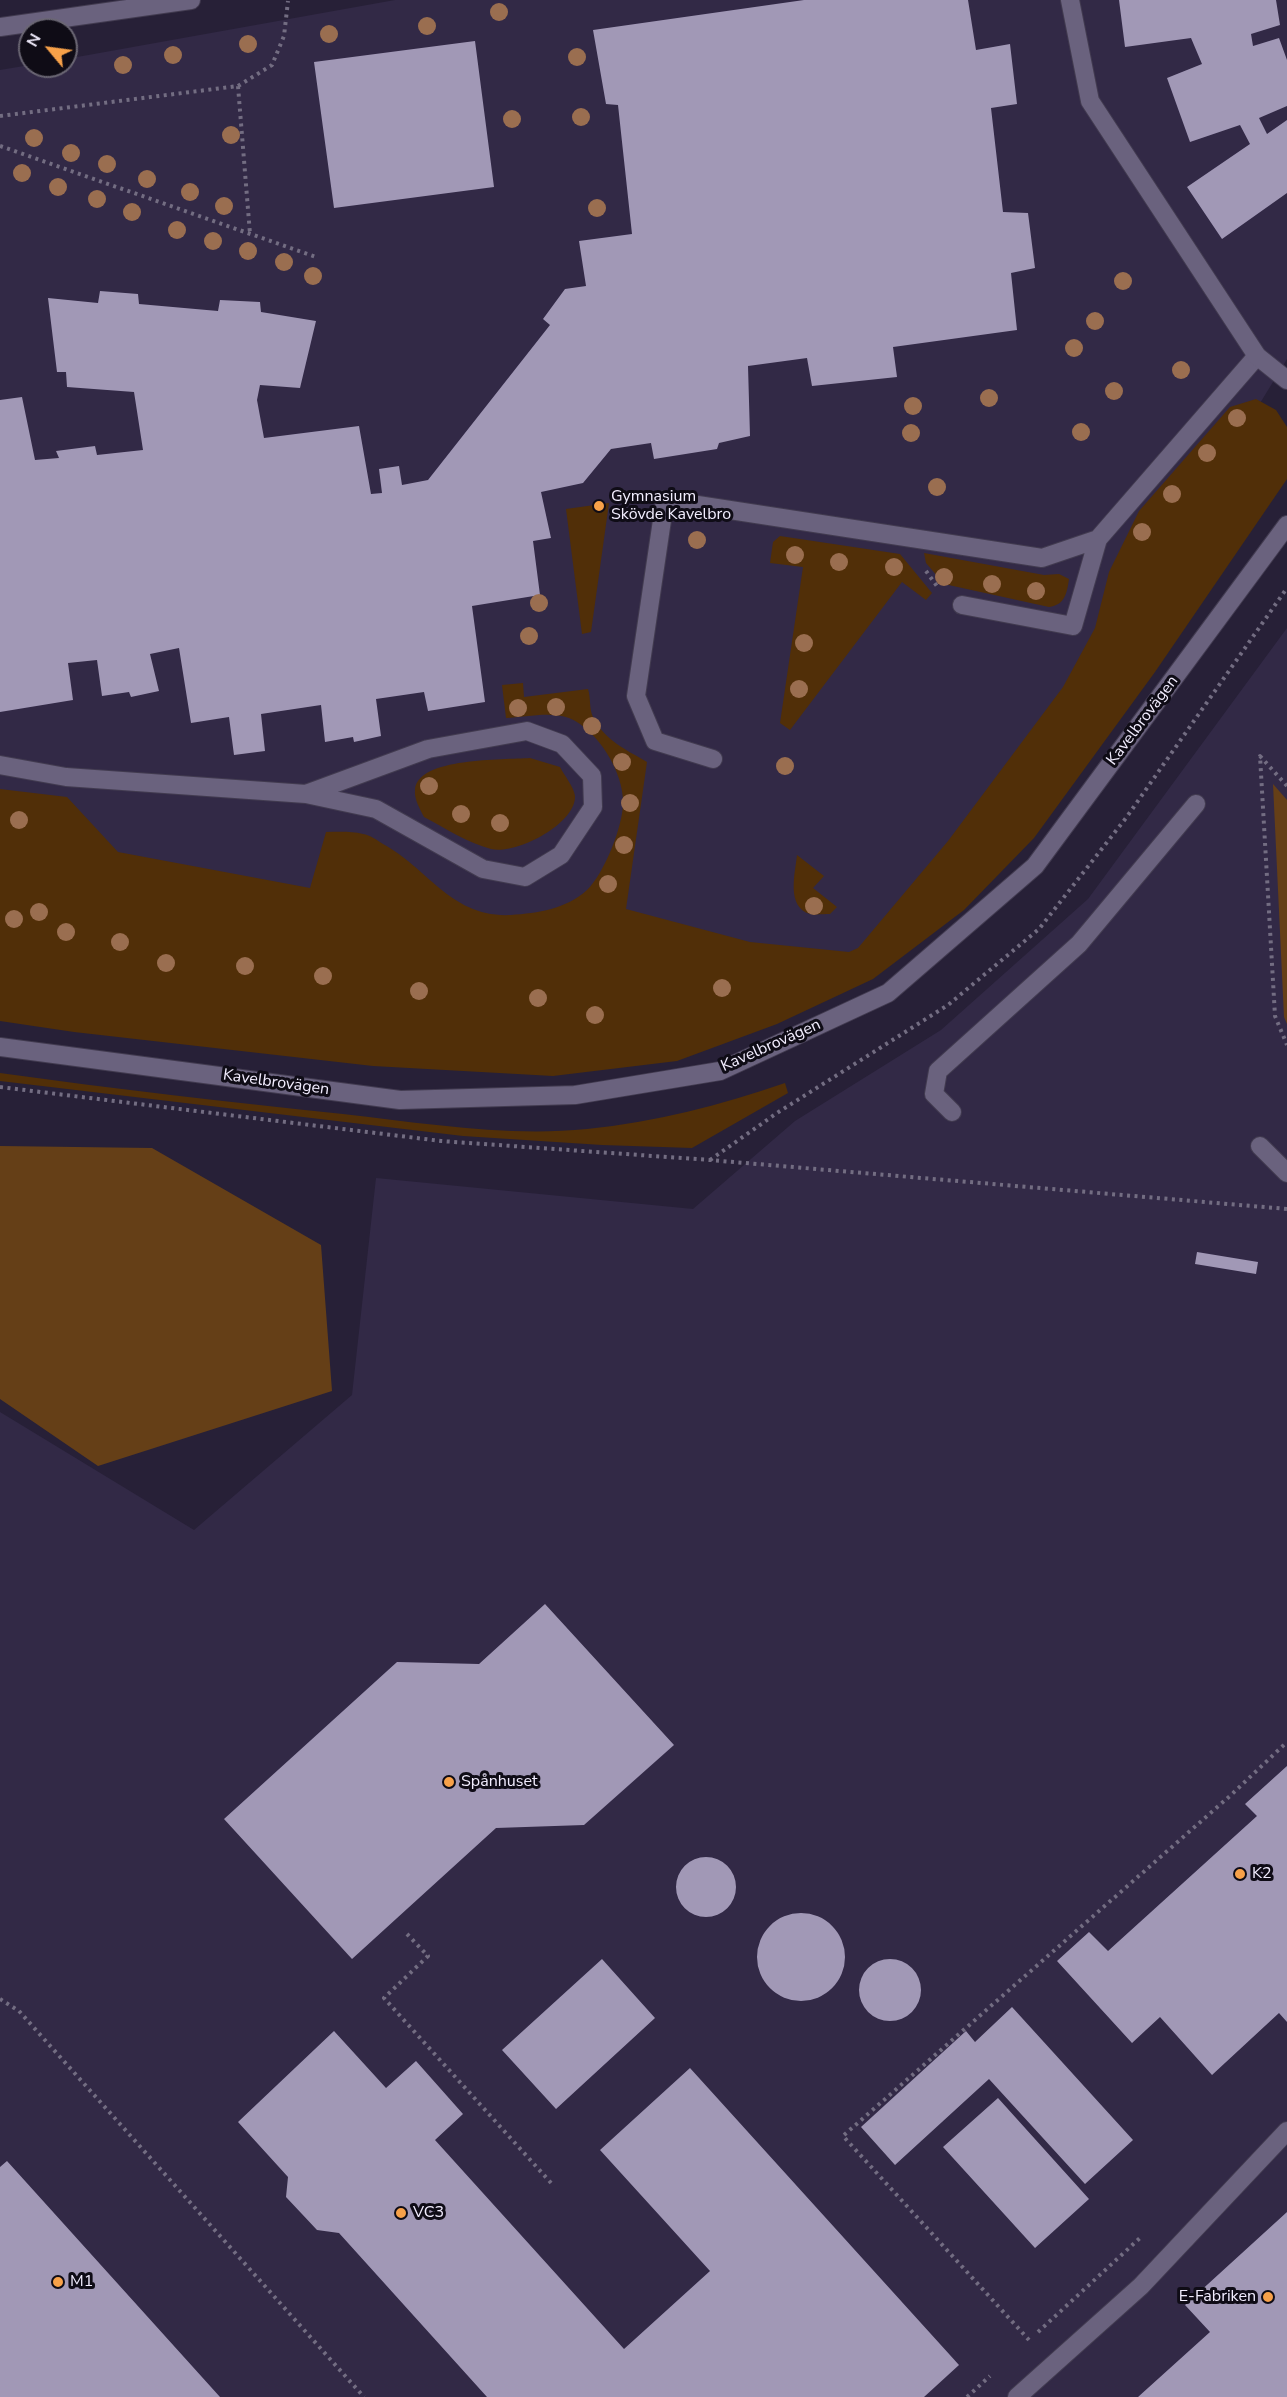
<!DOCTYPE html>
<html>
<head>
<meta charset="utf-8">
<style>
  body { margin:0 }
  #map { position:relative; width:1287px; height:2397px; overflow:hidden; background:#272037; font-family:"Nunito Sans",sans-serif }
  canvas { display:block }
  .north { position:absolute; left:18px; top:18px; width:60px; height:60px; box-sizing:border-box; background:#0f0c16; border:2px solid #6a6673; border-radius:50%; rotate:299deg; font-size:16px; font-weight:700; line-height:24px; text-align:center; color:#f3eeff }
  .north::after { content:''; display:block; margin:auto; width:21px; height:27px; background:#f7a149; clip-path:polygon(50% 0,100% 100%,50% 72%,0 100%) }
</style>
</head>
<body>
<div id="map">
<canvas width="1287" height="2397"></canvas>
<div class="north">N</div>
</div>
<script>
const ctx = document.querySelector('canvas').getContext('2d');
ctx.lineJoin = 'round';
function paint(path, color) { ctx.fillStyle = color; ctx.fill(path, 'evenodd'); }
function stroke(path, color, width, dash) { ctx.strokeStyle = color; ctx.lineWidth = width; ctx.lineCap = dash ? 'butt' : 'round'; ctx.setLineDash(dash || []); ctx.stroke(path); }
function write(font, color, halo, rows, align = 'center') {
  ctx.font = font + ' "Nunito Sans",sans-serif'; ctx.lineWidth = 6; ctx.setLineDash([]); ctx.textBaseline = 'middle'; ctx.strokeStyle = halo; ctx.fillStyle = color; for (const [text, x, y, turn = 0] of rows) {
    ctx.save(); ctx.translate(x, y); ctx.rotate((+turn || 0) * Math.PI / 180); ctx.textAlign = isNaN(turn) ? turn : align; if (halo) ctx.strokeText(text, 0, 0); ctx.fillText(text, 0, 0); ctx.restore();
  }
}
paint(new Path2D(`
  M395,0H1287V359L1108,652L849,978L0,846V70L30,65L66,66V59Z
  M1287,628V2397H0V1412L194,1530L352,1395L376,1178L693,1209L795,1121L941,1030L1088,899Z`), '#322946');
paint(new Path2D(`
  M1256,399L1276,410L1287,427V479L1155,672L1034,838L964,910L873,979L777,1024L677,1061L553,1076L373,1066L74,1032L0,1021V789L67,797L118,852L310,888L326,832C338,832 351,831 363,834C370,835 377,840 383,844C428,868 451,918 511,915C538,913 566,909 587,890C604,874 623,826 623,803C624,773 598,730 569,718C551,711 525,717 506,718L502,685L523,683L524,697L588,689C591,698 589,709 593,717C604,740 627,750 647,762L626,909L750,942L849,952L858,948L948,841L1063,687L1095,628L1109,572L1139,511L1230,407Z
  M609,503L591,632L582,634L566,509Z
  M780,536L900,554L932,593L926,600L902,582L790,730L780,723L803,567L770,563L773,542Z
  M924,553L1044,575L1059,574L1069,579C1067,593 1065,605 1049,607L944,584L926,563Z
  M530,758L560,767C564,775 574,787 575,796C576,824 516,855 491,849C468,843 445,828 424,817C420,809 414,799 415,790C417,757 504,760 530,758Z
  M797,855L824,876L813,888L837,907L830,914C824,914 816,915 810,914C786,907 795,874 797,855Z
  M0,1073C114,1089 228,1102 343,1114C423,1123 506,1137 587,1129C655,1122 721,1105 785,1083L788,1093L692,1148L602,1145L463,1136L0,1081Z`), '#512f08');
paint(new Path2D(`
  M1273,784L1287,800V1024L1284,1017Z
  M0,1146L152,1148L321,1245L332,1391L98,1466L0,1399Z`), '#653f17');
paint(new Path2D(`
  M804,0H968L976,50L1010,44L1017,104L991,108L1003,212L1028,213L1035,268L1011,273L1017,330L893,347L897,377L812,386L807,358L748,366L750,436L719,443L717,449L654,459L651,443L611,449L583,483L541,492L551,538L533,541L540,595L472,606L485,702L428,711L424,692L376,699L381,736L354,742L353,737L325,742L321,705L261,714L265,751L234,755L229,717L191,723L179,648L150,654L159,691L131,697L129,692L102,696L97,660L68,663L73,700L0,712V400L22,397L35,460L59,458L56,451L95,446L97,455L143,450L134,392L67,387L66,372H57L48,298L98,303L100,291L138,294L139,304L218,311L220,300L260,302L261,312L316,321L300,388L260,385L257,400L264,438L359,426L371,494L382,493L379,469L399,466L402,485L428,480L550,325L543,319L565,289L586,286L579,241L632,234L618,105L606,104L593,30Z
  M1119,0H1276L1280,25L1251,34L1253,46L1279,38L1287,60V106L1259,118L1267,134L1287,120V193L1222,239L1187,187L1250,144L1240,125L1190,142L1167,78L1202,64L1191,38L1125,47Z
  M475,41L494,187L334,208L314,62Z
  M1197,1252L1258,1262L1256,1274L1195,1264Z
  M545,1604L674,1745L584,1825L496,1828L352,1959L224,1819L397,1662L479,1664Z
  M1287,1766V2022L1279,2013L1212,2075L1160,2017L1132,2043L1057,1961L1089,1932L1108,1951L1257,1816L1245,1804Z
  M676 1887a30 30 0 1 1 60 0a30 30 0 1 1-60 0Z
  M757 1957a44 44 0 1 1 88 0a44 44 0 1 1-88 0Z
  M859 1990a31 31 0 1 1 62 0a31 31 0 1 1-62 0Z
  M602,1959L655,2018L556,2109L502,2050Z
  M1012,2007L1133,2140L1085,2184L989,2079L895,2165L861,2127L966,2031L975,2042Z
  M334,2031L386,2088L416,2061L463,2114L435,2140L624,2349L710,2271L600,2150L690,2068L959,2365L924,2397H487L339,2233L317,2230L286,2197L288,2177L238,2122Z
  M998,2098L1089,2199L1035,2248L943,2147Z
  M7,2161L220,2397H0V2167Z
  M1287,2212V2397H1138L1210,2332L1185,2305Z`), '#a198b6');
const service = new Path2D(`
  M962,605L1073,626L1098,539
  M713,759L655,741L636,696L665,500L1042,558L1098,539L1257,356
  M0,765L66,777L306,794L376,809L483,869L525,877L561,855L593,807L592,776L562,744L527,731L428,749L306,794
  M952,1112L934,1094L938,1071L1079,944L1196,804
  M1260,1146L1287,1173`);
const minor = new Path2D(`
  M1070,0L1090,101L1257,356L1287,380
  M0,27L191,0
  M1017,2397L1141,2286L1287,2131`);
const secondary = new Path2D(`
  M0,1047L400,1100L575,1095L720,1071L888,993L1035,866L1287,525`);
stroke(service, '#423b50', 20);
stroke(minor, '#423b50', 20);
stroke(secondary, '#423b50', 20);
stroke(new Path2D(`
  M238,86L272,65L284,36L288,1
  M0,116L238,86L250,234
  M0,146L316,257
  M926,571L939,589
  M1287,786L1260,756L1275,1016L1287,1045
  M0,1087L441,1141L710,1160L1287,1209
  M710,1160L777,1113L948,1005L1039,929L1126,818L1287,588
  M407,1934L428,1956L384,1998L552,2184
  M0,1999L19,2011L364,2397
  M1038,2332L1141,2237
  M1029,2340L843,2136L1231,1795L1287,1742
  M967,2397L990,2376`), '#736d82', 4, [3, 4.5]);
stroke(service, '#6a627e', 18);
stroke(minor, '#6a627e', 18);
stroke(secondary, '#6a627e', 18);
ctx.fillStyle = '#9a6e50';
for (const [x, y] of [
  [499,12],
  [427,26],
  [329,34],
  [248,44],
  [173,55],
  [577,57],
  [123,65],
  [581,117],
  [512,119],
  [231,135],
  [34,138],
  [71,153],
  [107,164],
  [22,173],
  [147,179],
  [58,187],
  [190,192],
  [97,199],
  [224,206],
  [597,208],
  [132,212],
  [177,230],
  [213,241],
  [248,251],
  [284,262],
  [313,276],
  [1123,281],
  [1095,321],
  [1074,348],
  [1181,370],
  [1114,391],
  [989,398],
  [913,406],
  [1237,418],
  [1081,432],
  [911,433],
  [1207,453],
  [937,487],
  [1172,494],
  [1142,532],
  [697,540],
  [795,555],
  [839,562],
  [894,567],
  [944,577],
  [992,584],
  [1036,591],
  [539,603],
  [529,636],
  [804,643],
  [799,689],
  [556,707],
  [518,708],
  [592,726],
  [622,762],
  [785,766],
  [429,786],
  [630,803],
  [461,814],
  [19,820],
  [500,823],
  [624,845],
  [608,884],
  [814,906],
  [39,912],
  [14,919],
  [66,932],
  [120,942],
  [166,963],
  [245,966],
  [323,976],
  [722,988],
  [419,991],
  [538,998],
  [595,1015]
]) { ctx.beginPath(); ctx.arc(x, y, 9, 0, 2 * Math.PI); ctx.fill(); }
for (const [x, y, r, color] of [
  [599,506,6,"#f7a149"],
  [449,1782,6,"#f7a149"],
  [1240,1874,6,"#f7a149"],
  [401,2213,6,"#f7a149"],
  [58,2282,6,"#f7a149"],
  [1268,2297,6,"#f7a149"]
]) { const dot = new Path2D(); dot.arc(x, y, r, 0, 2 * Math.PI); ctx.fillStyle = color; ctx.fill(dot); stroke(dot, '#0f0c16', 2); }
write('16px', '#f3eeff', '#0f0c16', [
  ["Gymnasium",611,497],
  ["Skövde Kavelbro",611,515],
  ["Spånhuset",461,1782],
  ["K2",1252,1874],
  ["VC3",413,2213],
  ["M1",70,2282],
  ["E-Fabriken",1256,2297,"right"]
], 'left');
write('16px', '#f3eeff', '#0f0c16', [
  ["Kavelbrovägen",1143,721,-53],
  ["Kavelbrovägen",771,1046,-24],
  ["Kavelbrovägen",276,1083,8]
]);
</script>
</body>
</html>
